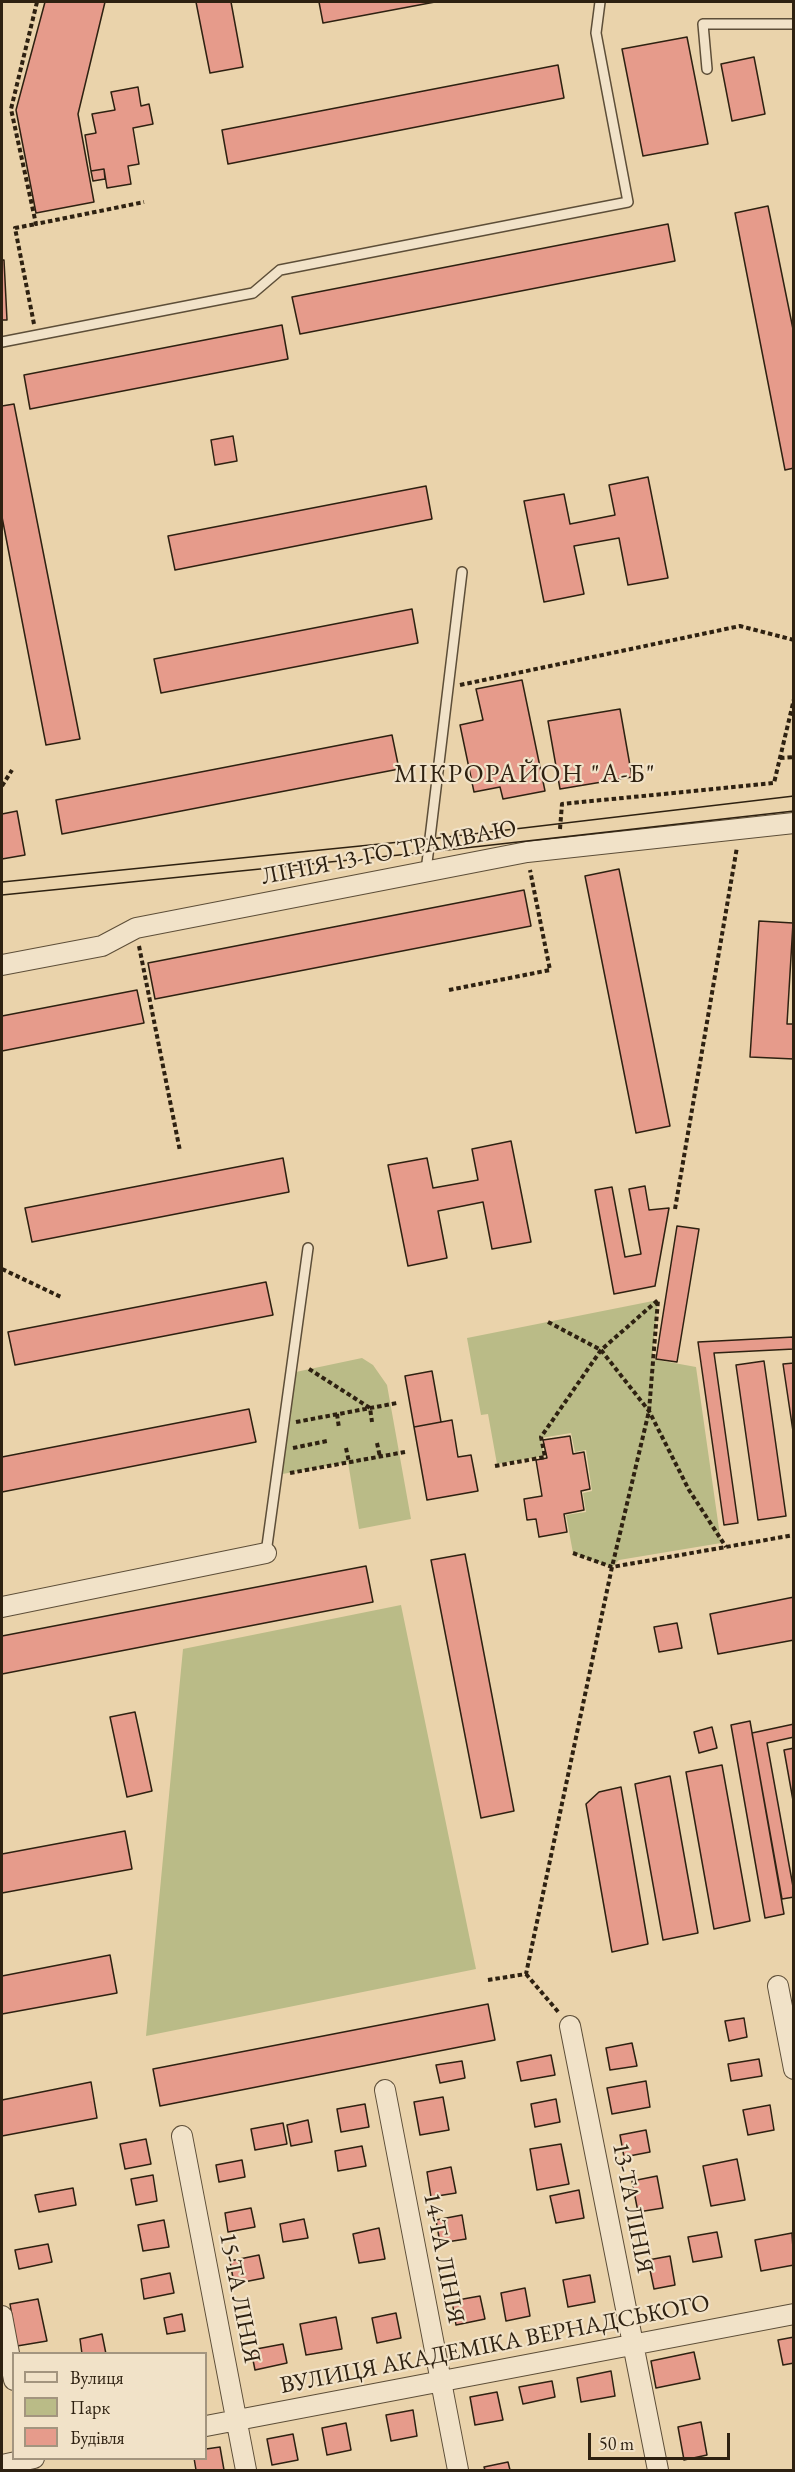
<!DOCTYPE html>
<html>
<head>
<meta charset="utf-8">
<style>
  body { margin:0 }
  #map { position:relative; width:795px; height:2472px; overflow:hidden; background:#ead3ab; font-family:"EB Garamond",serif }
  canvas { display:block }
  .frame { position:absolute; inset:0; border:3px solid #2e2111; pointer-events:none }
  .legend { position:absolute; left:12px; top:2352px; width:195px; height:108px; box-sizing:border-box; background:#f1e2c8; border:2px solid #a3957f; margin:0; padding:8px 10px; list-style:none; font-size:18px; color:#2e2111 }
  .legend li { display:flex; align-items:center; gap:12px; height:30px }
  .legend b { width:30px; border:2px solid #a3957f }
  .scale { position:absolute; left:588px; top:2433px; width:142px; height:27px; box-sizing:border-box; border:3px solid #2e2111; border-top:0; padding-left:8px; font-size:18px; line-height:21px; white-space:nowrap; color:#2e2111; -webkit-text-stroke:4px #f1e2c8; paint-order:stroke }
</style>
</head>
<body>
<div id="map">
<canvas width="795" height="2472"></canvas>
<div class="frame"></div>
<ul class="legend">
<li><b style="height:8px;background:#f1e2c8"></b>Вулиця</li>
<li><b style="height:16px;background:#babb87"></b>Парк</li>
<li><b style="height:16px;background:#e69b8b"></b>Будівля</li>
</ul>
<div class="scale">50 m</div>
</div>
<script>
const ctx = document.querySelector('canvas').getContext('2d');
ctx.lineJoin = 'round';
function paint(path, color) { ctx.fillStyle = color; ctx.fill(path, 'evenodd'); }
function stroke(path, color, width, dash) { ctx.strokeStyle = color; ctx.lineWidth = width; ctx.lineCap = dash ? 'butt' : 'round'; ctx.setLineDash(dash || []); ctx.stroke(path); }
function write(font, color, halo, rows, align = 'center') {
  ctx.font = font + ' "EB Garamond",serif'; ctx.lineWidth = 4.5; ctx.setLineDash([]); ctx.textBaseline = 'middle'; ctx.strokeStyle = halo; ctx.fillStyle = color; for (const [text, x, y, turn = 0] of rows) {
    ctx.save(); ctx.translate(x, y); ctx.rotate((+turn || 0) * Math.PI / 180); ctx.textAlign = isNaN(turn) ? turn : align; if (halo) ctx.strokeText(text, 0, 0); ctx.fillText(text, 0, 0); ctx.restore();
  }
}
paint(new Path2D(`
  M658,1300L652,1359L696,1367L721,1543L619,1560L612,1567L573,1553L566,1515L586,1512L583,1493L592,1491L586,1450L575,1452L571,1433L541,1438L544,1456L497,1464L488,1414L481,1415L467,1338Z
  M362,1358L373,1365L387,1385L411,1519L359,1529L348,1462L277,1475L291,1373Z
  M401,1605L476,1969L146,2036L183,1649Z`), '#babb87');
const building = new Path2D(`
  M45,2H105L78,114L94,202L36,213L16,110Z
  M196,2H231L243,67L210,73Z
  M319,2H435L323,23Z
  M687,37L708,144L643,156L622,49Z
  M754,57L765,114L732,121L721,64Z
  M558,65L564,98L228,164L222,130Z
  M138,87L141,106L149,104L153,124L133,128L139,164L128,166L131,184L107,188L104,169L91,171L85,135L96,133L92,114L115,110L111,92Z
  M104,169L105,179L93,181L91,171Z
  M768,206L794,334V468L785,470L735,213Z
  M668,224L675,261L300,334L292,297Z
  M2,260H4L7,320H2Z
  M282,325L288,359L30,409L24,375Z
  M14,404L80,739L46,745L2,517V406Z
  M233,436L237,461L215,465L211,440Z
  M648,477L668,578L628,585L619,538L574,546L584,594L544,602L524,501L564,494L570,524L615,515L609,485Z
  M426,486L432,519L175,570L168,536Z
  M412,609L418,643L161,693L154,659Z
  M522,680L545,791L503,799L500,787L474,792L460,725L483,720L476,689Z
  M620,709L632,777L560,789L548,721Z
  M392,735L399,769L62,834L56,800Z
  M17,811L25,855L2,859V814Z
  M619,869L670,1126L636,1133L585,876Z
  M524,890L531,926L155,999L148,963Z
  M759,921L793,923L787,1024H794V1059L750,1057Z
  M137,990L144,1023L2,1051V1016Z
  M511,1141L531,1242L492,1249L483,1202L438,1211L447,1258L408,1266L388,1165L427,1158L433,1188L478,1180L472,1149Z
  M283,1158L289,1192L32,1242L25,1208Z
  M645,1186L649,1210L669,1208L655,1286L614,1294L595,1190L612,1187L625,1257L641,1254L629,1189Z
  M677,1226L699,1229L677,1362L656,1359Z
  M266,1282L273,1315L15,1365L8,1332Z
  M794,1337V1349L714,1353L738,1523L724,1525L698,1342Z
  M764,1361L786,1516L758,1520L736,1365Z
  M794,1363V1438L783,1364Z
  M432,1371L441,1422L414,1427L405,1376Z
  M249,1409L256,1442L2,1492V1457Z
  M452,1420L458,1457L471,1455L478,1491L427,1500L414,1427Z
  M570,1436L573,1454L584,1452L590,1489L581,1491L584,1510L564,1514L567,1532L539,1537L536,1519L527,1520L524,1499L542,1496L536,1460L547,1458L543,1440Z
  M465,1554L514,1811L481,1818L431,1560Z
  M366,1566L373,1602L2,1674V1636Z
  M794,1597V1640L718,1654L710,1614Z
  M677,1623L682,1648L659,1652L654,1627Z
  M135,1712L152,1791L127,1797L110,1717Z
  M750,1721L784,1914L765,1918L731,1725Z
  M794,1724V1737L767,1743L794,1892V1897L782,1899L752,1733Z
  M712,1727L717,1748L699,1753L694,1732Z
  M794,1748V1806L784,1750Z
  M722,1765L750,1921L714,1929L686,1772Z
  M670,1776L698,1933L663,1940L635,1784Z
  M621,1787L648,1944L612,1952L586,1804L599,1792Z
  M125,1831L132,1869L2,1893V1854Z
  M110,1955L117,1993L2,2014V1976Z
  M488,2004L495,2040L160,2106L153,2069Z
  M744,2018L747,2037L729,2041L725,2021Z
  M632,2043L637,2066L610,2070L606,2048Z
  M551,2055L555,2075L521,2081L517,2062Z
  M759,2059L762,2076L731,2081L728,2064Z
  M462,2061L465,2078L440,2083L436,2065Z
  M646,2081L650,2107L612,2114L607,2088Z
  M91,2082L97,2118L2,2136V2100Z
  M443,2097L449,2130L420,2135L414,2102Z
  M556,2099L560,2122L535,2127L531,2104Z
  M365,2104L369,2127L341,2132L337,2109Z
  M770,2105L774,2130L748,2135L743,2110Z
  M308,2120L312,2142L291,2146L287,2125Z
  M283,2123L287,2144L255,2150L251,2129Z
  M646,2130L650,2152L624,2157L620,2135Z
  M146,2139L151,2164L125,2169L120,2144Z
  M561,2144L569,2184L537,2190L530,2149Z
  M362,2146L366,2166L338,2171L335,2151Z
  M737,2159L745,2200L711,2206L703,2166Z
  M242,2160L245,2177L219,2182L216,2165Z
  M451,2167L456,2193L431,2197L427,2172Z
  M153,2175L157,2201L136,2205L131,2179Z
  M657,2176L663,2208L638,2212L632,2181Z
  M73,2188L76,2205L39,2212L35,2195Z
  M579,2190L584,2218L556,2223L550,2196Z
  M251,2208L255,2227L228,2232L225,2213Z
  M462,2215L466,2239L440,2243L436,2220Z
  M304,2219L308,2238L283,2242L280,2224Z
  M164,2220L169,2247L143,2251L138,2225Z
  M379,2228L385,2259L359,2263L353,2234Z
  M717,2232L722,2257L693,2262L688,2237Z
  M792,2233L794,2265L761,2271L755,2240Z
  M48,2244L52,2262L19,2269L15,2250Z
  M259,2255L264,2278L234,2284L230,2261Z
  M670,2256L675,2285L654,2289L648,2260Z
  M170,2273L174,2293L144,2299L141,2279Z
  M590,2275L595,2302L568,2307L563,2280Z
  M525,2288L530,2316L506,2321L501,2293Z
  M480,2296L485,2319L456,2325L452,2301Z
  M38,2299L47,2341L17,2346L10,2304Z
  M396,2313L401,2338L377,2343L372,2318Z
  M182,2314L185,2331L167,2334L164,2318Z
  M336,2317L342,2349L306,2355L300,2324Z
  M102,2334L106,2354H82L80,2339Z
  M794,2337V2363L783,2365L778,2340Z
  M283,2344L287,2363L255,2370L251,2350Z
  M694,2352L700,2379L656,2388L651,2361Z
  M611,2371L615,2396L581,2402L577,2378Z
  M552,2381L555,2397L523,2404L519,2387Z
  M497,2392L503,2420L475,2425L470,2397Z
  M413,2410L417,2436L391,2441L386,2415Z
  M701,2422L707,2455L684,2460L678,2427Z
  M346,2423L351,2450L327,2455L322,2428Z
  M293,2434L298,2460L272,2465L267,2439Z
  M220,2447L224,2470H196L194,2458H206V2449Z
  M508,2462L510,2470H485L484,2467Z`);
paint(building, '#e69b8b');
stroke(building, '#2e2111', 1.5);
const lane = new Path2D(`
  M707,69L703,24H794
  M2,342L253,293L280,270L628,202L596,33L600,2
  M426,871L462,572
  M266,1553L308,1248`);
const street = new Path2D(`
  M2,965L102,946L136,928L527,852L794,823
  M2,1607L266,1553
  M778,1986L794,2069
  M570,2026L658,2470
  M385,2090L458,2470
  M182,2136L246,2470
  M2,2316L14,2380
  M206,2426L794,2314
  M2,2465L34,2458`);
stroke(lane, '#5d4e38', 12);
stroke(street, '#5d4e38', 22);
stroke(new Path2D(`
  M37,2L11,109L36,224L144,202
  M34,324L15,228L36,224
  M460,685L740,626L794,640
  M780,758L794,757
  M2,786L12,770
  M560,829L562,804L774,783L794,699
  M139,946L180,1151
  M449,990L550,970L530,870
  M675,1209L737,847
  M2,1269L61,1297
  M548,1322L601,1350L649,1411L689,1490L726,1547
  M309,1369L370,1408L372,1422
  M337,1414L339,1428
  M296,1422L397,1403
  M377,1443L380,1457
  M293,1448L327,1441
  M346,1448L349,1462
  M495,1466L545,1457L541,1437L601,1350L658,1300
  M290,1473L405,1452
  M573,1553L612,1567L794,1535
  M526,1974L560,2014
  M488,1980L526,1974L612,1567L649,1411L658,1300`), '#2e2111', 4, [4.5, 3]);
stroke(lane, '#f1e2c8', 9);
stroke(street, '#f1e2c8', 20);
stroke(new Path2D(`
  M2,882L430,839L794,796
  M2,895L429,852L794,811`), '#2e2111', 1.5);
write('24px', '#2e2111', '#f1e2c8', [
  ["ЛІНІЯ 13-ГО ТРАМВАЮ",389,853,-11],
  ["13-ТА ЛІНІЯ",632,2208,79],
  ["14-ТА ЛІНІЯ",443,2258,79],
  ["15-ТА ЛІНІЯ",239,2298,79],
  ["ВУЛИЦЯ АКАДЕМІКА ВЕРНАДСЬКОГО",495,2345,-11]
]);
ctx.letterSpacing = '1.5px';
write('26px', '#2e2111', '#f1e2c8', [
  ["МІКРОРАЙОН \"А-Б\"",525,775]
]);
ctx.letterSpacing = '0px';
</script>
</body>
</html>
